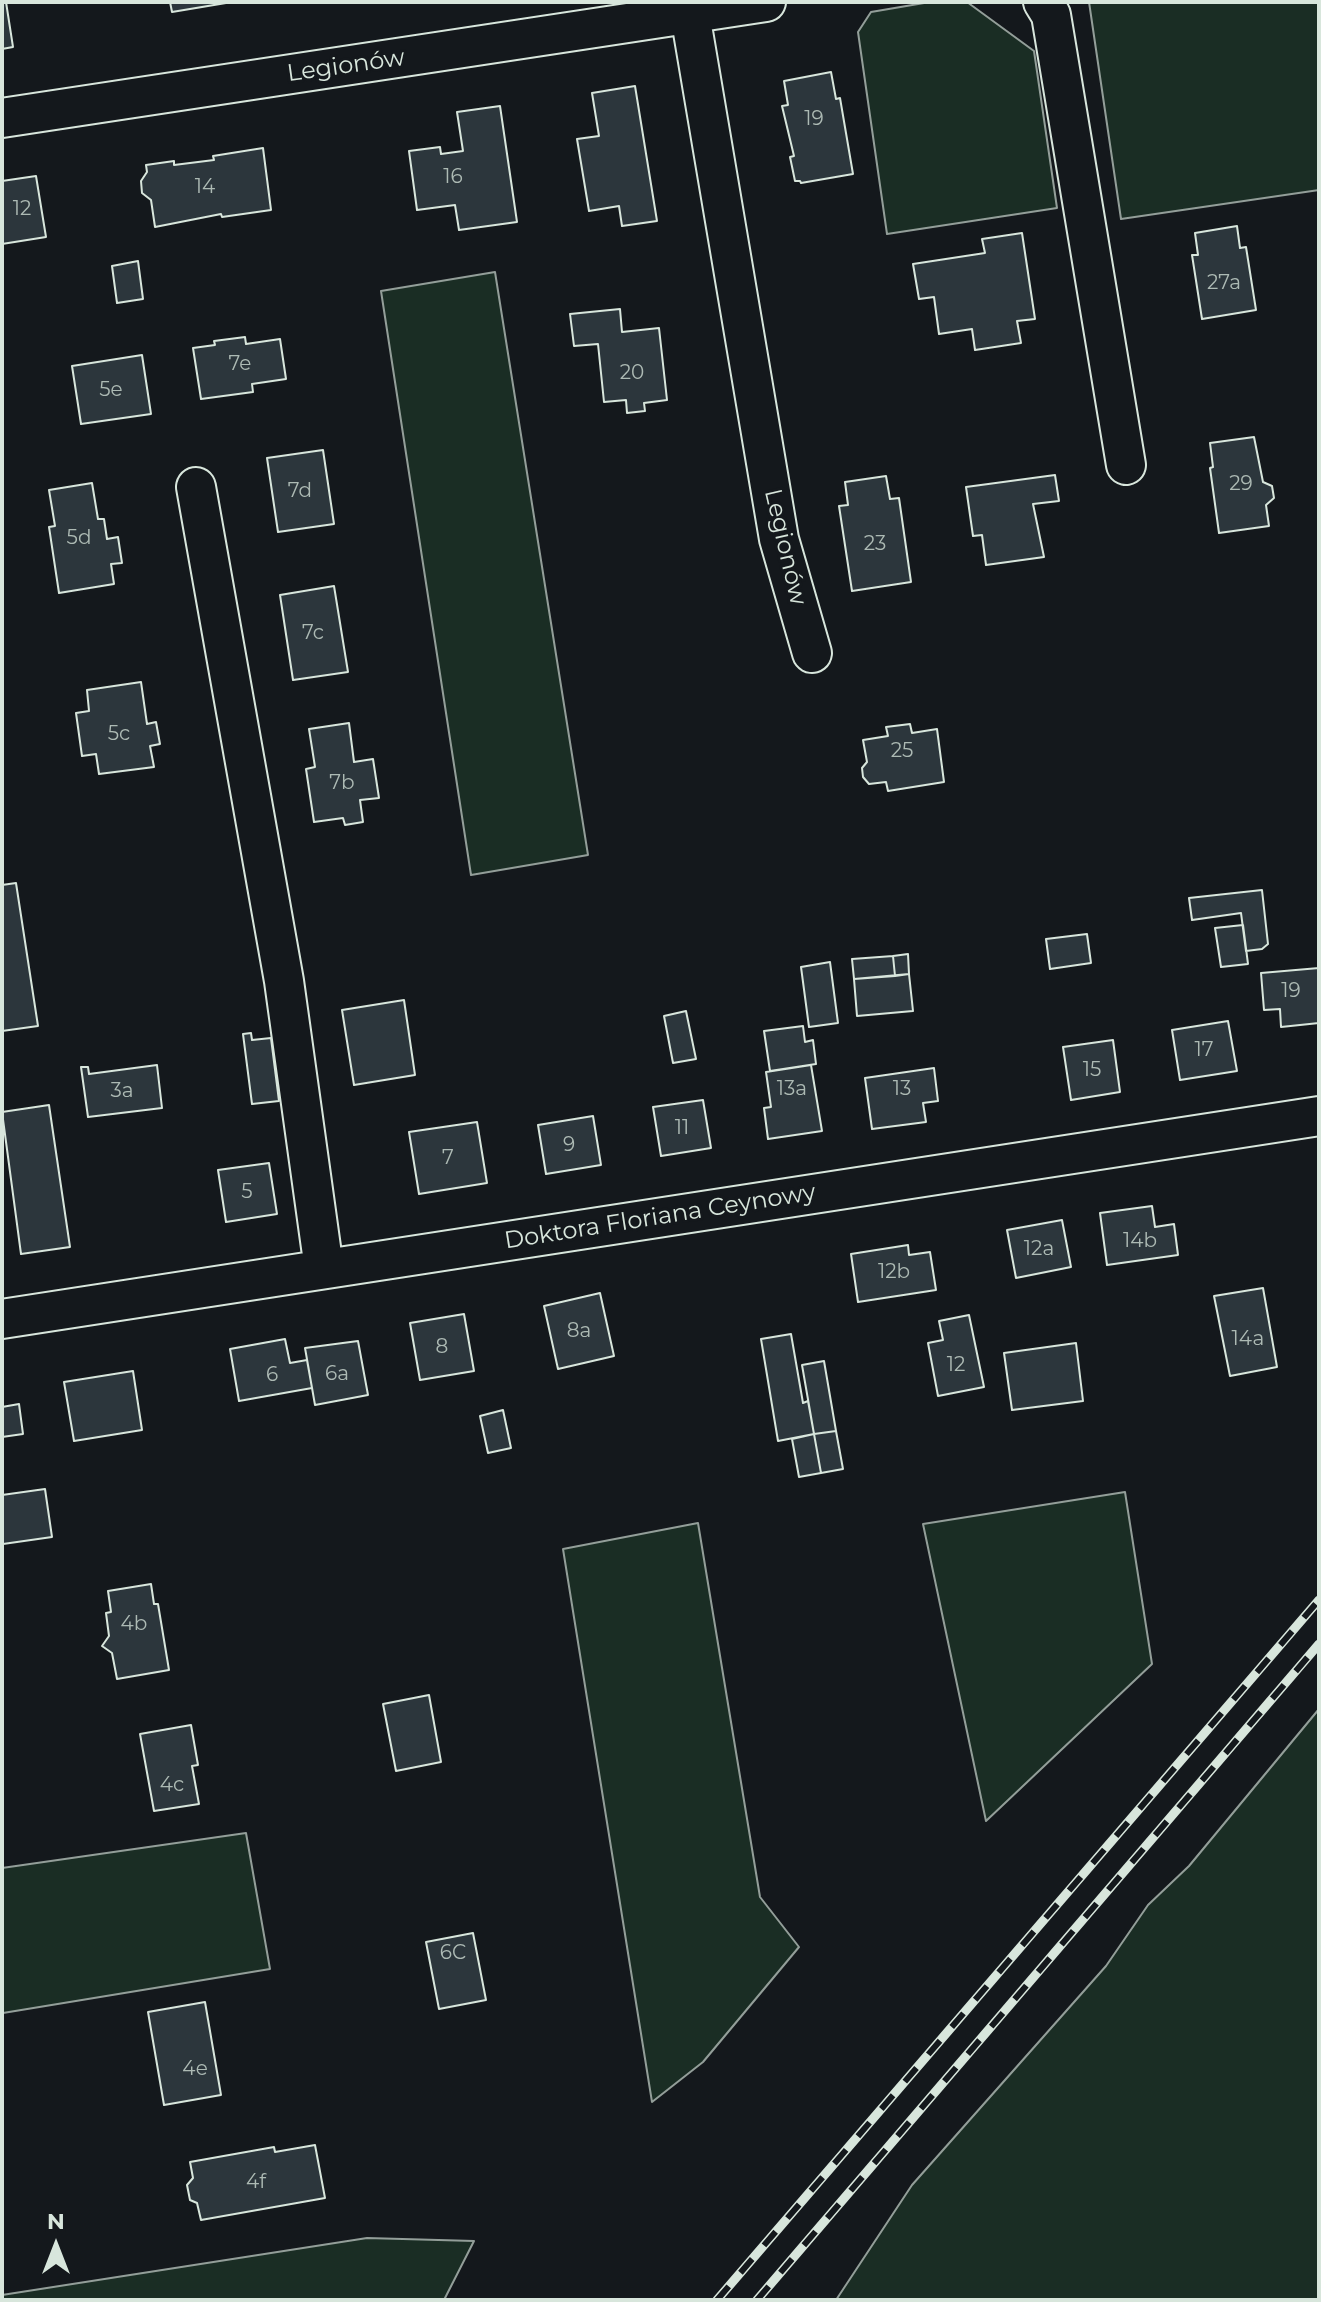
<!DOCTYPE html>
<html>
<head>
<meta charset="utf-8">
<style>
  body { margin:0 }
  #map { position:relative; width:1321px; height:2302px; overflow:hidden; background:#14181c; font-family:Montserrat,sans-serif }
  canvas { display:block }
  .frame { position:absolute; inset:0; border:4px solid #d8e6dc; pointer-events:none }
  .north { position:absolute; left:16px; top:2206px; width:80px; height:80px; -webkit-text-stroke:6px #14181c; paint-order:stroke; rotate:0deg; font-size:22px; font-weight:700; line-height:32px; text-align:center; color:#d8e6dc }
  .north::after { content:''; display:block; margin:auto; width:28px; height:36px; background:#d8e6dc; clip-path:polygon(50% 0,100% 100%,50% 72%,0 100%) }
</style>
</head>
<body>
<div id="map">
<canvas width="1321" height="2302"></canvas>
<div class="frame"></div>
<div class="north">N</div>
</div>
<script>
const ctx = document.querySelector('canvas').getContext('2d');
ctx.lineJoin = 'round';
function paint(path, color) { ctx.fillStyle = color; ctx.fill(path, 'evenodd'); }
function stroke(path, color, width, dash) { ctx.strokeStyle = color; ctx.lineWidth = width; ctx.lineCap = dash ? 'butt' : 'round'; ctx.setLineDash(dash || []); ctx.stroke(path); }
function write(font, color, halo, rows, align = 'center') {
  ctx.font = font + ' Montserrat,sans-serif'; ctx.lineWidth = 6; ctx.setLineDash([]); ctx.textBaseline = 'middle'; ctx.strokeStyle = halo; ctx.fillStyle = color; for (const [text, x, y, turn = 0] of rows) {
    ctx.save(); ctx.translate(x, y); ctx.rotate((+turn || 0) * Math.PI / 180); ctx.textAlign = isNaN(turn) ? turn : align; if (halo) ctx.strokeText(text, 0, 0); ctx.fillText(text, 0, 0); ctx.restore();
  }
}
const green = new Path2D(`
  M930,2H967L1034,51L1057,208L887,234L858,32L871,12Z
  M1089,2H1319V190L1121,219Z
  M495,272L588,855L471,875L381,291Z
  M1125,1492L1152,1664L986,1821L923,1524Z
  M698,1523L760,1897L799,1947L703,2062L652,2102L563,1549Z
  M1319,1709V2300H836L912,2185L1106,1966L1148,1905L1189,1866Z
  M246,1833L270,1969L3,2013L2,1868Z
  M367,2238L474,2241L444,2300H2V2295Z`);
paint(green, '#1a2d24');
stroke(green, '#939e99', 2);
const building = new Path2D(`
  M2,2H6L13,47L2,49Z
  M170,2H232L172,12Z
  M831,72L836,99L840,98L853,174L801,183L800,181H795L790,157L794,156L782,106L788,105L784,81Z
  M635,86L657,221L622,226L619,206L589,211L577,139L599,136L592,93Z
  M500,106L517,222L459,230L455,205L417,210L409,151L440,147L441,154L463,151L457,112Z
  M263,148L271,210L222,217L221,214L155,227L151,200L142,193L141,181L147,172L146,165L174,161V165L214,160L213,156Z
  M36,176L46,237L2,244V181Z
  M1237,226L1240,248L1246,247L1256,310L1202,319L1192,255H1198L1195,233Z
  M1022,233L1035,319L1017,321L1021,343L975,350L972,329L939,334L934,297L919,299L913,264L985,253L982,239Z
  M138,261L143,299L117,303L112,266Z
  M620,309L622,332L659,328L667,400L644,403L645,411L627,413L626,400L604,402L598,344L574,346L570,314Z
  M245,337L246,344L280,339L286,379L252,384L253,392L201,399L193,348L215,345L214,341Z
  M142,355L151,414L81,424L72,366Z
  M1254,437L1263,482L1272,486L1274,498L1266,505L1269,526L1219,533L1210,468L1213,467L1210,443Z
  M323,450L334,524L278,532L267,458Z
  M1055,475L1059,501L1033,504L1044,557L986,565L982,535L973,536L966,487Z
  M886,476L890,499L899,498L911,582L852,591L839,506L848,505L845,482Z
  M92,483L98,519H104L107,539L118,537L122,563L111,564L114,584L59,593L49,527L55,526L49,490Z
  M334,586L348,672L293,680L280,595Z
  M141,682L147,724L156,722L160,744L150,746L154,767L99,774L96,754L82,756L76,713L89,711L87,690Z
  M349,723L354,762L373,759L379,798L360,800L363,822L345,825L343,818L314,822L306,769L315,767L309,729Z
  M910,724L912,733L937,729L944,782L888,791L886,782L869,784L863,777L862,768L867,762L863,740L888,736L886,727Z
  M16,883L38,1026L2,1031V885Z
  M1262,890L1268,944L1262,949L1246,951L1241,913L1192,920L1189,898Z
  M1243,925L1248,964L1221,967L1215,928Z
  M1087,934L1091,963L1050,969L1046,939Z
  M908,954L909,974L895,976L893,956Z
  M893,956L895,976L854,979L852,959Z
  M830,962L838,1023L809,1027L801,967Z
  M1319,968V1023L1281,1027L1280,1009L1264,1010L1261,973Z
  M909,974L913,1011L857,1016L854,979Z
  M404,1000L415,1075L354,1085L342,1010Z
  M686,1011L696,1059L673,1063L664,1016Z
  M1228,1021L1237,1071L1180,1080L1172,1030Z
  M803,1026L805,1042L813,1040L816,1064L770,1071L764,1031Z
  M251,1033L252,1040L271,1038L279,1101L252,1104L243,1034Z
  M1113,1040L1120,1092L1071,1100L1063,1047Z
  M157,1065L162,1108L88,1117L81,1067H88L89,1074Z
  M811,1065L822,1131L768,1139L764,1108L771,1107L766,1072Z
  M934,1068L938,1101L923,1103L926,1122L872,1129L865,1078Z
  M703,1100L711,1148L661,1156L653,1107Z
  M49,1105L70,1247L21,1254L2,1112Z
  M593,1116L601,1165L546,1174L538,1125Z
  M477,1122L487,1183L419,1194L409,1132Z
  M269,1163L277,1214L226,1222L218,1170Z
  M1152,1206L1155,1227L1174,1224L1178,1255L1107,1265L1100,1213Z
  M1062,1220L1071,1267L1016,1278L1007,1230Z
  M908,1245L909,1255L930,1252L936,1290L858,1302L851,1254Z
  M1263,1288L1277,1367L1230,1376L1214,1296Z
  M600,1293L614,1356L558,1369L544,1306Z
  M464,1314L474,1371L420,1380L410,1323Z
  M969,1315L984,1387L938,1396L928,1343L943,1340L939,1321Z
  M791,1334L803,1403L808,1401L814,1434L778,1441L761,1339Z
  M285,1339L290,1363L307,1360L312,1388L239,1401L230,1349Z
  M358,1341L368,1395L315,1405L305,1348Z
  M1076,1343L1083,1401L1012,1410L1004,1353Z
  M824,1361L836,1431L814,1434L802,1365Z
  M133,1371L142,1430L74,1441L64,1382Z
  M19,1404L23,1434L2,1437V1407Z
  M503,1410L511,1448L488,1453L480,1416Z
  M836,1431L843,1469L821,1473L814,1434Z
  M814,1434L821,1473L799,1477L792,1439Z
  M45,1489L52,1537L3,1544L2,1495Z
  M151,1584L154,1604H158L169,1670L117,1679L112,1653L102,1646L109,1636L106,1613L111,1612L108,1591Z
  M429,1695L441,1762L396,1771L383,1704Z
  M191,1725L198,1765L192,1766L199,1804L154,1811L140,1734Z
  M473,1933L486,2000L439,2009L426,1942Z
  M205,2002L221,2095L164,2105L148,2012Z
  M315,2145L325,2198L201,2220L197,2203L190,2200L187,2185L193,2178L190,2162L274,2147L275,2152Z`);
paint(building, '#2c363c');
stroke(building, '#d8e6dc', 2);
const minor = new Path2D(`
  M1043,2L1051,15L1126,465
  M690,14L779,539L812,653
  M2,118L766,2
  M196,487L284,981L324,1269
  M2,1319L1319,1116`);
stroke(minor, '#d8e6dc', 42);
stroke(minor, '#14181c', 38);
const rail = new Path2D(`
  M717,2300L1319,1600
  M757,2300L1319,1644`);
stroke(rail, '#d8e6dc', 9);
stroke(rail, '#14181c', 6, [18]);
write('20px', '#adbab4', null, [
  ["19",814,119],
  ["16",453,177],
  ["14",205,187],
  ["12",22,209],
  ["27a",1224,283],
  ["7e",240,364],
  ["20",632,373],
  ["5e",111,390],
  ["29",1241,484],
  ["7d",300,491],
  ["5d",79,538],
  ["23",875,544],
  ["7c",313,633],
  ["5c",119,734],
  ["25",902,751],
  ["7b",342,783],
  ["19",1291,991],
  ["17",1204,1050],
  ["15",1092,1070],
  ["13a",792,1089],
  ["13",902,1089],
  ["3a",122,1091],
  ["11",682,1128],
  ["9",569,1145],
  ["7",448,1158],
  ["5",247,1192],
  ["14b",1140,1241],
  ["12a",1039,1249],
  ["12b",894,1272],
  ["8a",579,1331],
  ["14a",1248,1339],
  ["8",442,1347],
  ["12",956,1365],
  ["6a",337,1374],
  ["6",272,1375],
  ["4b",134,1624],
  ["4c",172,1785],
  ["6C",453,1953],
  ["4e",195,2069],
  ["4f",256,2182]
]);
write('24px', '#d8e6dc', '#14181c', [
  ["Legionów",346,66,-8],
  ["Legionów",785,547,77],
  ["Doktora Floriana Ceynowy",660,1217,-9]
]);
</script>
</body>
</html>
